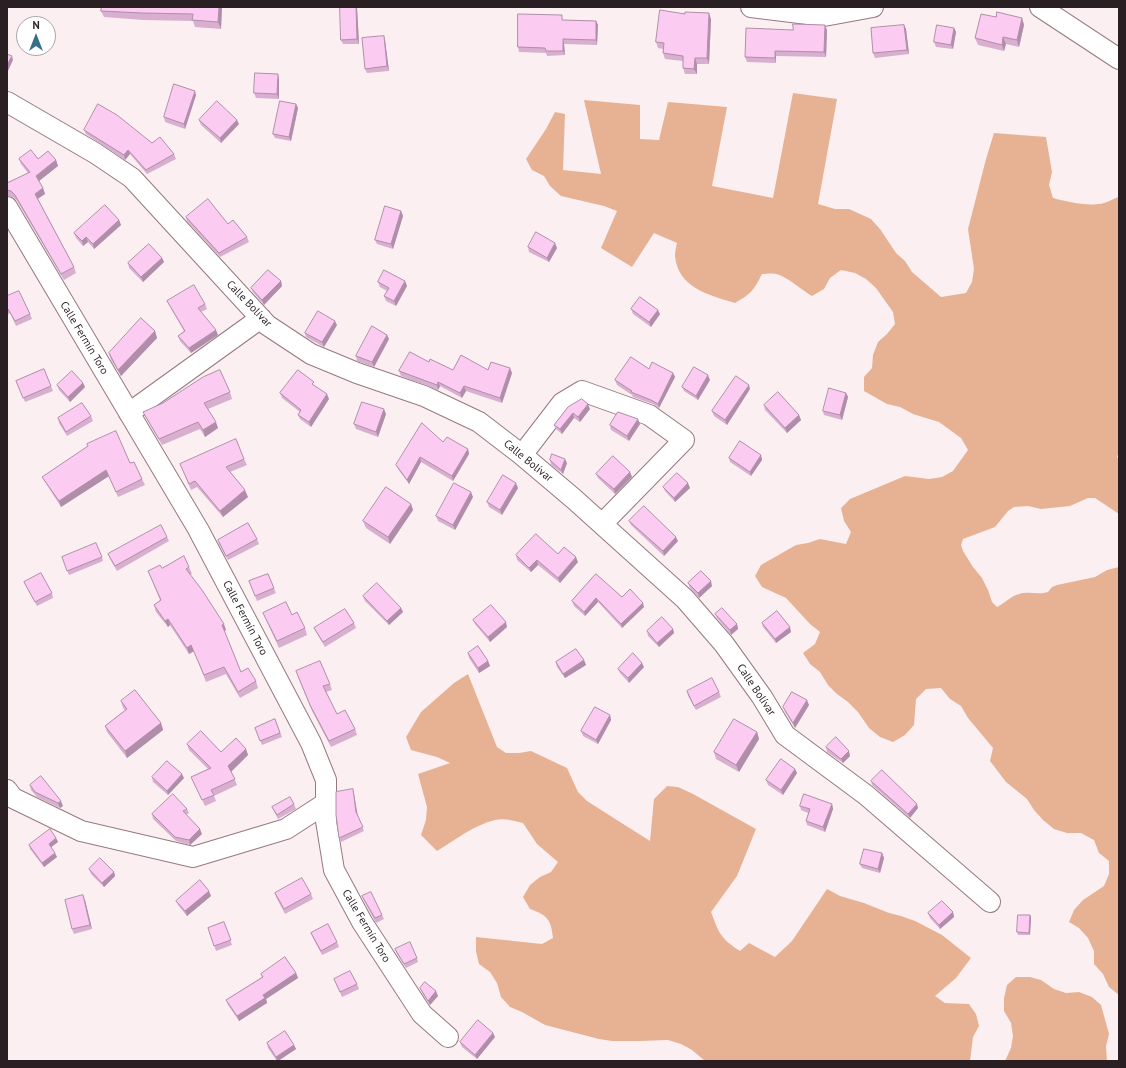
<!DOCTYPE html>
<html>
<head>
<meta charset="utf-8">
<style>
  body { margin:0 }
  #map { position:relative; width:1126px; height:1068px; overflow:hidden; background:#fceff2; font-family:"PT Sans",sans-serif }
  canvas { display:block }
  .frame { position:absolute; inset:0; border:8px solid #2a1f22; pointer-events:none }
  .north { position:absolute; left:16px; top:16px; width:40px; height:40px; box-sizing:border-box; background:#fff; border:1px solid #aaa5a7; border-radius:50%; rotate:0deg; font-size:11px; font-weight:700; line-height:16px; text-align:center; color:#2a1f22 }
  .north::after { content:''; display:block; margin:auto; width:14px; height:18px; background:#366f89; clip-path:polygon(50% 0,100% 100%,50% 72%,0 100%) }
</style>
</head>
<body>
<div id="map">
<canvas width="1126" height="1068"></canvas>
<div class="frame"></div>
<div class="north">N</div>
</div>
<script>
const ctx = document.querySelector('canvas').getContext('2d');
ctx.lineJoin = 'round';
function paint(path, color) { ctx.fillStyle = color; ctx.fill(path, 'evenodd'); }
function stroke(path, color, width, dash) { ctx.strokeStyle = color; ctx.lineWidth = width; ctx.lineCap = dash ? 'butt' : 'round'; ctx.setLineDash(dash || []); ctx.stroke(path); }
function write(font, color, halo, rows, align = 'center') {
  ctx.font = font + ' "PT Sans",sans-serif'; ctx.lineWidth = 3; ctx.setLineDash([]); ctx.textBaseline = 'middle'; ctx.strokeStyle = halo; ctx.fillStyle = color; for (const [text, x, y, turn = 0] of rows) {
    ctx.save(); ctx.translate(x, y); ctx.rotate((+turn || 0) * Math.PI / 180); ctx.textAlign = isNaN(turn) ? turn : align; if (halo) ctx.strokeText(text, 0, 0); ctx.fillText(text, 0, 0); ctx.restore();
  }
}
paint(new Path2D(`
  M793,93L837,99L818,204L835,209H849L871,219L880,229L896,253L905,261L912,272L941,297L966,293L972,282L974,269L968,229L986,159L994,133L1046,137L1052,172L1049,185L1053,198C1068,202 1089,207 1104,203C1109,202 1114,198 1119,197V452L1117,457L1119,460V514L1095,498H1088L1070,506L1041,509L1028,506L1014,507L1008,511L995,527L963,539L961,545L963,551L973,567L982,578L988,590L992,602L997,607C1005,603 1011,596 1019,594C1029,591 1038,595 1048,592L1052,587L1057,585L1095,577L1107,570L1119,567V995L1109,987L1103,974L1094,964V951L1088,938L1079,928L1069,922L1074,910L1083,900L1104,886L1109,874V861L1099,853L1094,840L1081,833H1067L1054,829L1043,820L1034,810L1027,799L1006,782L990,761L993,748L968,718L961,706L950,699L941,688L926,689L916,699L914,725L905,735L893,742L880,737L869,728L858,712L848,702L837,694L828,685L820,672L810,664L803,653L815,644L820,632L810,624L786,598L762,587L755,576L761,565L796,545L808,543L820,539L846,544L851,532L844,521L841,508L850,499L905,476L929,479L942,477L953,471L968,450L961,438L939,422L913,414L900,407L887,404L864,391V377L872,368L873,355L878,342L887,334L895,324L893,312L876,288L866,279L855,273L841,270L830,278L824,289L812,296C802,290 786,276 776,274C771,273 766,274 762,274C754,290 751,294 735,303C709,295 678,288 675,256C675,252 676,247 677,243L654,233L632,267L601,248L617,211L604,206L561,196L550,186L544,176L532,170L526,159L546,129L555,112L565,114L563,170L601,174L584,100L640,105V139L659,140L668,102L727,107L712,186L773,198Z
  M468,674L497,747L506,753H519L531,751L567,768L578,792L587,801L650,841L654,799L667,786L678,787L693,794L756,829L737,876L711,912C719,933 720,938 740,951L749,943L775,957L792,941L827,889L840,896L864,903L889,913L901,916L915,921L942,935L971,958L956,978L935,996L945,1003L969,1004L976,1014L979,1026L973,1037L970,1061H705L692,1050L681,1044L668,1040L641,1041H612L599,1039L545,1025L522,1012L510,1007L501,997L497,983L490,972L479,964L476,951V937L542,944L553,938C551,919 547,915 530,909L523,897L530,885L540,877L551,872L558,862L537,844L523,823C514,821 504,818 495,820C474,825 455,840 437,851L421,835L426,820L427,807L418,774L450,763L437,757L411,750L406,737L421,712L454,683Z
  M1016,977H1030L1041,980L1054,989L1066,993L1079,992L1092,997L1101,1005L1109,1034L1106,1046L1107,1061H1005L1011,1048L1013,1036L1011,1023L1004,1011V998L1007,985Z`), '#e6b293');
const minor = new Path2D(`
  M751,7L824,16L873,7
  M1040,7L1119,59
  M7,102L95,153L132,178L267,325L311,354L357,373L424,396L479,422L522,455L574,499L685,599L724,644L762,697L785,735L866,795L990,902
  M7,207L198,529L311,743L326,780V821L334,870L362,922L422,1014L448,1037
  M129,413L261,318
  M522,455L562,403L582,391L649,415L684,440L602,524
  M7,790L13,798L81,831L193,857L286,829L326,803`);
stroke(minor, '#967981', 22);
stroke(minor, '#fff', 20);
paint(new Path2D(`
  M102,7H222L221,29L195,27L193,21L144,20L104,17L101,11Z
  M357,7L359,44H343L341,40Z
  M1022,18L1024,25L1019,47L1006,44L1004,51L978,45L975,38Z
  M711,19L709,64H697V74H685L683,68V61L665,59L663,53V49L658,48L656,42Z
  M564,20L596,21L598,25L597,45L564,44L565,55L547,56L546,53L519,52L518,47Z
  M904,25L906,29L909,54L875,58L873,53Z
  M954,28L956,32L953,49L936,47L934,42Z
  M793,30H827L826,57L776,56V63L747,62L745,57Z
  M384,36L385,40L389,71L367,73L365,69Z
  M279,79V99L256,98L254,93Z
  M196,95L185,129L165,122L164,117Z
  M296,104L298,108L291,141L275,138L273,134Z
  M199,120L239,124L221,143L201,125Z
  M84,130L152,143L174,154L176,159L147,174L130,154L125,160L86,134Z
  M19,159H38L56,160L58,166L39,181L43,188L45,194L38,199L74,267L76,273L64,280L17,201L13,197L7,196V183L28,173L21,164Z
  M401,211L403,216L393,249L377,244L375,240Z
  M186,217L247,237L249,242L220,257L187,221Z
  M119,220L121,225L94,249L88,242L83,246L76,238L74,233Z
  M528,247L557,248L549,262L529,252Z
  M162,258L164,262L143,282L129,268L128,263Z
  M281,281L282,286L264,305L253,292L251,288Z
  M405,281L407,286L396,306L386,301L384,296L387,291L380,287L378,282Z
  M7,296L30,314L32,319L16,326L10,313L7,315Z
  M167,301L205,304L207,309L201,312L218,335L191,353L180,341L178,336L184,331L169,305Z
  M631,309L660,314L651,327L633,314Z
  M337,325L324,347L306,337L305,333Z
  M155,331L157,338L121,376L111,360L109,353Z
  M387,335L389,339L374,367L357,361L356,356Z
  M429,362L453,370H488L512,373L502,403L466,391L462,398L440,386L438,390L401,376L399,371Z
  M44,369L53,391L25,402L16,381Z
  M649,369L673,373L675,377L659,408L653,404L633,397L632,395L617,385L615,380Z
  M710,380L698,400L684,391L682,387Z
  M83,383L85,387L70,402L59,390L57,385Z
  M315,386L329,399L311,427L300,419L298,415L300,412L282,398L280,393Z
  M750,389L727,425L714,416L712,411Z
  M230,392L232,399L208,409L218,428L205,437L200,429L162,445L146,418L143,412Z
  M846,393L848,397L842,420L824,415L823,411Z
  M764,405L799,415L801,420L787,433L765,410Z
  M568,407L590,409L580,422L574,418L562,434L556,429L554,425Z
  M386,414L378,437L356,429L354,424Z
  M91,416L93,421L67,436L59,423L58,418Z
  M640,424L629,441L611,430L610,425Z
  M443,442L468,449L469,454L453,481L421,462L409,484L398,469L396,465Z
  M761,455L762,460L751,476L730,462L729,458Z
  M244,459L247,465L230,472L248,497L223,517L197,487L191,490L180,464Z
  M550,460L567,463L563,474L551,465Z
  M130,463L142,479L145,485L118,497L109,476L61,507L45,482L42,477Z
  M630,472L632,477L615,494L598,478L596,474Z
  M663,487L690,488L675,502L665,491Z
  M518,488L502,515L489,507L487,502Z
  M473,497L455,530L438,521L436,516Z
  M411,504L413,510L390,544L366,528L363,521Z
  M629,521L678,541L664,556L631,525Z
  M167,537L169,541L117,571L110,559L108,554Z
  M257,539L259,544L228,560L219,544L218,540Z
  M558,554L578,562L560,583L538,565L531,572L517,560L516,555Z
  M62,557H102L103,561L69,575Z
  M189,567L192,574L190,575L226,630L224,631L241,672L256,681L258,688L240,698L226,674L206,682L194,651L189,654L170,625L168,627L156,612L154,605L160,600L148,571L162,568Z
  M268,574L276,593L257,601L249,581Z
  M596,574L622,597L644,607L622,628L598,602L585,616L574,606L572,601Z
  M24,582L52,593L53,598L37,606L26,586Z
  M688,583L712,586L699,598L690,588Z
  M363,596L401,608L403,612L389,625L365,601Z
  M263,613L292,615L305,628L307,635L279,648L266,620Z
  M715,614L737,624L738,629L731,635L717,618Z
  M473,620L507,627L490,642L475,624Z
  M354,623L356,628L325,647L316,632L314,628Z
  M762,623L791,632L776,643L763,627Z
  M673,629L674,633L659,647L648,636L647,631Z
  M468,653L488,661L490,666L479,673L469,658Z
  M584,660L586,665L565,678L557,667L556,662Z
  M644,667L629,683L620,673L618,669Z
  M298,677L330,684L332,690L326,692L337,714L355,729L357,735L331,747L312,711Z
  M687,691L719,692L721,697L696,710L688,696Z
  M121,701L161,723L163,730L127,758L107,732L105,726L125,710L123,708Z
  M809,705L795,728L785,712L783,707Z
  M610,715L611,720L598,744L583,736L581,731Z
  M275,719L282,737L262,745L255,728Z
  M757,732L759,739L739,772L716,759L714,752Z
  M187,744L221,752L246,749L248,755L231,771L237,785L214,796L216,801L205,806L191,777L208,769L189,750Z
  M826,747L850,756L843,763L827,752Z
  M795,769L797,773L783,795L768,785L766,780Z
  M152,777L184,778L168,795L153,782Z
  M871,781L918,808L910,818L872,785Z
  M30,785L63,806L60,808L37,797L31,790Z
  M354,794L357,815L364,831L341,842L339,838Z
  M294,804L296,809L278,819L272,807Z
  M832,804L833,809L825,832L807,825L806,821L808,813L801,810L800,806Z
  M187,809L189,813L186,815L202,834L190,845L176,841L153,819L152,814Z
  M56,838L58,842L51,847L57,857L44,867L30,849L29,845Z
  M882,853L884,858L880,873L862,868L860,864Z
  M89,869L114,872L115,876L104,887L91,874Z
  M275,893L311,894L313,899L285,914L276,897Z
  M211,896L187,916L178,905L176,901Z
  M362,896L382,915L384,919L376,923L364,901Z
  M85,900L92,929L74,934L72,929Z
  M953,912L954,917L940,929L930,918L928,913Z
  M1030,915L1031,917L1030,935H1018L1017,932Z
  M224,922L232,945L216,951L208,928Z
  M311,933L337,942L339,947L322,955L313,938Z
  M395,949L417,958L418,962L406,968L397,954Z
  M296,973L298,978L266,999L267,1003L239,1021L228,1005L226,1000L262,977L261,974Z
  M334,979L357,984L359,989L342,997Z
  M420,988L438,996L430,1005L422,993Z
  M493,1033L495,1037L477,1059L462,1047L460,1042Z
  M267,1043L294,1045L296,1049L278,1061H277L268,1048Z`), '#d8afcf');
paint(new Path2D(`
  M219,7H222L221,29L218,22Z
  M356,7H357L359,44L357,39Z
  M709,13L711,19L709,64L707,58Z
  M1022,18L1024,25L1019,47L1017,40Z
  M596,21L598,25L597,45L596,40Z
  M825,25L827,30L826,57L824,52Z
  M904,25L906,29L909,54L907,50Z
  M954,28L956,32L953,49L951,45Z
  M384,36L385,40L389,71L387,66Z
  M1003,37L1006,44L1004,51L1002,45Z
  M563,39L564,44L565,55L563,51Z
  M775,51L776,56V63L775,58Z
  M12,56L13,60L7,73V65Z
  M695,58L697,64V74L694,69Z
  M278,74L279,79V99L277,94Z
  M195,91L196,95L185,129L184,124Z
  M296,104L298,108L291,141L289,137Z
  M237,120L239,124L221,143L220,138Z
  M128,150L130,154L125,160L124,155Z
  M56,160L58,166L39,181L36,176Z
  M43,188L45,194L37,199L35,194Z
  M401,211L403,216L393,249L391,244Z
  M119,220L121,225L94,249L93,244Z
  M86,237L88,242L83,246L82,241Z
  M555,243L557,248L549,262L547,258Z
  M162,258L164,262L143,282L141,277Z
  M281,281L282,286L264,305L262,300Z
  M405,281L407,286L396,306L394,301Z
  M658,310L660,314L651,327L649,322Z
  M335,321L337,325L324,347L322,342Z
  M216,330L218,335L191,353L189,348Z
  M155,331L157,338L121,376L118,370Z
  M387,335L389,339L374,367L372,362Z
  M510,368L512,373L502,403L500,398Z
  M673,373L675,377L659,408L658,404Z
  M708,375L710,380L698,400L696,396Z
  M438,382L440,386L438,390L437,385Z
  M83,383L85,387L70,402L68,397Z
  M749,385L750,389L727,425L725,420Z
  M464,386L466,391L462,398L460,393Z
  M846,393L848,397L842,420L840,415Z
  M327,394L329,399L311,427L309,422Z
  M588,404L590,409L580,422L578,417Z
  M384,409L386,414L378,437L376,432Z
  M573,413L574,418L562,434L560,429Z
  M799,415L801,420L787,433L785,428Z
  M638,419L640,424L629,441L627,436Z
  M216,422L218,428L205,437L203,430Z
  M468,449L469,454L453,481L452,476Z
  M761,455L762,460L751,476L750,472Z
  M420,457L421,462L409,484L407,480Z
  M565,459L567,463L563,474L561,470Z
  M106,470L109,476L61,507L59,501Z
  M630,472L632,477L615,494L614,489Z
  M516,483L518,488L502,515L500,510Z
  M688,483L690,488L675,502L674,498Z
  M245,490L248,497L223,517L220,511Z
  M471,492L473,497L455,530L453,525Z
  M411,504L413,510L390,544L388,537Z
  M676,537L678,541L664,556L663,551Z
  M576,557L578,562L560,583L558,578Z
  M537,560L538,565L531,572L529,568Z
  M711,581L712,586L699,598L698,593Z
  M596,598L598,602L585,616L584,612Z
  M643,603L644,607L622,628L621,624Z
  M401,608L403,612L389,625L387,621Z
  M168,619L170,625L168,627L165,621Z
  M506,622L507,627L490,642L488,637Z
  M224,624L226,630L224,631L222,625Z
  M737,624L738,629L731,635L730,630Z
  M790,627L791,632L776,643L775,639Z
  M673,629L674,633L659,647L657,643Z
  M191,645L194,651L189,654L187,648Z
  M584,660L586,665L565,678L563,674Z
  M488,661L490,666L479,673L478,668Z
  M642,663L644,667L629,683L628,678Z
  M807,700L809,705L795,728L793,723Z
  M610,715L611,720L598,744L596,740Z
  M161,723L163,730L127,758L125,751Z
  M757,732L759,739L739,772L736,765Z
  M246,749L248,755L231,772L228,766Z
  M849,751L850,756L843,763L841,759Z
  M795,769L797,773L783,795L781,790Z
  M182,774L184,778L168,795L167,791Z
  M353,789L354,794L358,817L356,812Z
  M61,801L63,806L60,808L58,803Z
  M832,804L833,809L825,832L823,827Z
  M917,804L918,808L910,818L908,814Z
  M200,829L202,834L190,845L189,840Z
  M56,838L58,842L50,848L49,844Z
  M55,853L57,857L44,867L42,863Z
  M882,853L884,858L880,873L878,869Z
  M114,872L115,876L104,887L102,883Z
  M209,891L211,896L187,916L185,911Z
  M83,895L85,900L92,929L90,925Z
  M953,912L954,917L940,929L939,925Z
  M1030,915L1031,917L1030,935L1029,933Z
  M296,973L298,978L266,999L267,1003L239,1021L237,1016L263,995Z
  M436,991L438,996L430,1005L428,1001Z
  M493,1033L495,1037L477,1059L475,1055Z
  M294,1045L296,1049L278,1061H277L276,1057Z`), '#b08ea9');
const building = new Path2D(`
  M102,7H219L218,22L192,20L193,14L142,13L101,11Z
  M340,7H356L357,39L341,40Z
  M660,10L685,14V12L709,13L707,58H695L694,69L683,68V56L663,53L664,43L656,42Z
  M997,12L1022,18L1017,40L1003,37L1002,45L975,38L981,14L996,17Z
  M518,14L562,15V20L596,21V40L563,39V51H546L545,48L518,47Z
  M793,24L825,25L824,52L775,51V58L745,57L746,28L793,30Z
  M904,25L907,50L873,53L871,28Z
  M937,25L954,28L951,45L934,42Z
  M384,36L387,66L365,69L362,38Z
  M7,54L12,56L7,65Z
  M255,73L278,74L277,94L254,93Z
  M174,84L195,91L184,124L164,117Z
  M217,101L237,120L220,138L199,120Z
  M280,101L296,104L289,137L273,134Z
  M98,104L117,115L152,143L160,137L174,154L146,170L128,150L124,155L84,130Z
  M31,150L38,159L48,151L56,160L36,176L43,188L35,194L74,267L61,274L15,195L11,191L7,190V183L30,172L19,159Z
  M208,199L228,224L233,220L247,237L219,253L186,217Z
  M105,205L119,220L93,244L86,237L82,241L74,233Z
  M385,206L401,211L391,244L375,240Z
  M536,232L555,243L547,258L528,247Z
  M149,244L162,258L141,277L128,263Z
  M268,270L281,281L262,300L251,288Z
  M384,270L405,281L394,301L384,296L389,288L378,282Z
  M194,285L205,304L198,308L216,330L189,348L178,336L185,331L167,301Z
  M19,291L30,314L15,321L8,309H7V296Z
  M640,297L658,310L649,322L631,309Z
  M318,311L335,321L322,342L305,333Z
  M141,318L155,331L118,370L109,353Z
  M372,326L387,335L372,362L356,356Z
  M410,352L429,362L430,359L453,370L461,355L488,370L491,362L510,368L500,398L464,386L460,393L438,382L437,385L399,371Z
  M631,357L649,369L652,362L673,373L658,404L651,400L631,392L632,391L615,380Z
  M694,367L708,375L696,396L682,387Z
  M44,369L51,386L23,398L16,381Z
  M220,370L230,392L204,403L216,422L203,430L198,422L159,439L143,412L163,403L203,377Z
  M298,370L314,382L312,384L327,394L309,422L298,415L301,410L280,393Z
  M72,371L83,383L68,397L57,385Z
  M736,376L749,385L725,420L712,411Z
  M829,388L846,393L840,415L823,411Z
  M778,392L799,415L785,428L764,405Z
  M582,399L588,404L578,417L573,413L560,429L554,425L568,407Z
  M362,402L384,409L376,432L354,424Z
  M82,403L91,416L66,432L58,418Z
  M618,412L638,419L627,436L610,425Z
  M422,423L443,442L447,437L468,449L452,476L420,457L407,480L396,465Z
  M116,431L130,463L134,462L142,479L116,492L106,470L59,501L42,477L88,446L87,444Z
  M236,439L244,459L226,467L245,490L220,511L195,481L189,484L180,464Z
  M740,441L761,455L750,472L729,458Z
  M552,454L565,459L561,470L550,460Z
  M613,456L630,472L614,489L596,474Z
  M677,473L688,483L674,498L663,487Z
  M503,475L516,483L500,510L487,502Z
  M454,483L471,492L453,525L436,516Z
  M386,487L411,504L388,537L363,521Z
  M644,506L676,537L663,551L629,521Z
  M248,523L257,539L226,556L218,540Z
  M161,525L167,537L115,566L108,554Z
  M536,534L558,554L564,547L576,557L558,578L537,560L529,568L516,555Z
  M96,543L102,557L67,571L62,557Z
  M184,556L189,567L186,569L202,590L224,624L222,625L241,672L248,668L256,681L238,692L224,667L204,675L191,645L187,648L168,619L165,621L154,605L161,600L148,571L160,565L162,568Z
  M701,571L711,581L698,593L688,583Z
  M41,573L52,593L35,602L24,582Z
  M268,574L274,588L255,596L249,581Z
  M596,574L622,597L630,589L643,603L621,624L596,598L584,612L572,601Z
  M377,583L401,608L387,621L363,596Z
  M286,602L292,615L297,612L305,628L277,641L263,613Z
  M491,605L506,622L488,637L473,620Z
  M722,608L737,624L730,630L715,614Z
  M345,609L354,623L323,642L314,628Z
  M777,611L790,627L775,639L762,623Z
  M662,617L673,629L657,643L647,631Z
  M478,646L488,661L478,668L468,653Z
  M576,649L584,660L563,674L556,662Z
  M633,653L642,663L628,678L618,669Z
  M320,661L330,684L323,686L337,714L345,710L355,729L329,741L310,705L296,671Z
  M712,678L719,692L694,706L687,691Z
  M135,690L161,723L125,751L105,726L127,709L121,701Z
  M792,692L807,700L793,723L783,707Z
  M595,707L610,715L596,740L581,731Z
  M275,719L280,733L260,741L255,728Z
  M734,719L757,732L736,765L714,752Z
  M201,731L221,752L236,738L246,749L228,766L235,779L211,790L214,795L202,800L191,777L211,768L187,744Z
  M836,737L849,751L841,759L826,747Z
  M781,759L795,769L781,790L766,780Z
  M167,761L182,774L167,791L152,777Z
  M882,770L917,804L908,814L871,781Z
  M41,776L61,801L58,803L35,792L30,785Z
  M353,789L356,812L363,827L339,838L336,815V792Z
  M173,794L187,809L183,811L200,829L189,840L175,837L152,814Z
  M804,794L832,804L823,827L806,821L810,809L800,806Z
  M290,797L294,804L277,815L272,807Z
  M50,829L56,838L49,844L55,853L42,863L29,845Z
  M864,849L882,853L878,869L860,864Z
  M100,858L114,872L102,883L89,869Z
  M302,878L311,894L284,909L275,893Z
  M200,880L209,891L185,911L176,901Z
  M371,892L382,915L375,918L362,896Z
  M83,895L90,925L72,929L65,900Z
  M942,901L953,912L939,925L928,913Z
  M1018,915H1030L1029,933L1017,932Z
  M224,922L231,940L214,946L208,928Z
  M328,924L337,942L321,951L311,933Z
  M410,942L417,958L404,964L395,949Z
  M285,957L296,973L263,995L265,998L237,1016L226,1000L263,977L261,974Z
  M350,971L357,984L340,992L334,979Z
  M425,982L436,991L428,1001L420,988Z
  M478,1020L493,1033L475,1055L460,1042Z
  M285,1031L294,1045L276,1057L267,1043Z`);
paint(building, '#fbcbf1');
stroke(building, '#b08ea9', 1);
write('11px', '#2a1f22', '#fff', [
  ["Calle Bolívar",249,304,46],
  ["Calle Fermín Toro",84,338,59],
  ["Calle Bolívar",528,461,39],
  ["Calle Fermín Toro",245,618,62],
  ["Calle Bolívar",756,690,56],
  ["Calle Fermín Toro",366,926,59]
]);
</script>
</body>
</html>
